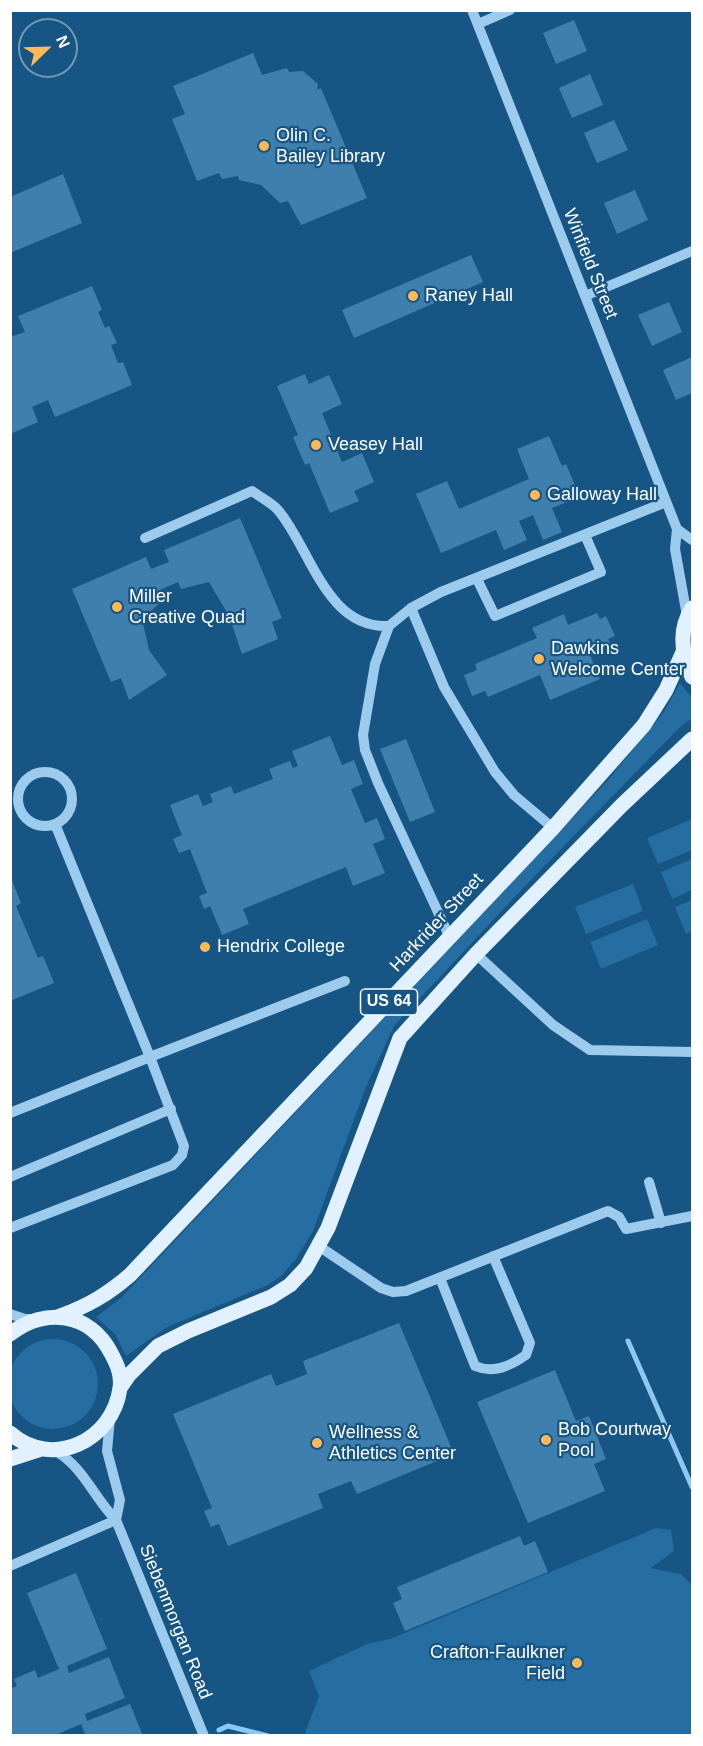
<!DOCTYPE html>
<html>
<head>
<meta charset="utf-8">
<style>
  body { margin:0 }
  #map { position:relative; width:703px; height:1746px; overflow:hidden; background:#175584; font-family:Helvetica,sans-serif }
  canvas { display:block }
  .frame { position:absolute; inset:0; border:12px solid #fff; pointer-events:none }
  .north { position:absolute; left:18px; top:18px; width:60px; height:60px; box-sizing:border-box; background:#175584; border:2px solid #7499b5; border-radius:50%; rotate:67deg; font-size:16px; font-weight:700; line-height:24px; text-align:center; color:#fff }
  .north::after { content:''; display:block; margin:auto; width:21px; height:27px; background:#ffb957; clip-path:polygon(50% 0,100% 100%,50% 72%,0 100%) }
</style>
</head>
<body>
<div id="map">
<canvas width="703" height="1746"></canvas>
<div class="frame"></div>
<div class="north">N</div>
</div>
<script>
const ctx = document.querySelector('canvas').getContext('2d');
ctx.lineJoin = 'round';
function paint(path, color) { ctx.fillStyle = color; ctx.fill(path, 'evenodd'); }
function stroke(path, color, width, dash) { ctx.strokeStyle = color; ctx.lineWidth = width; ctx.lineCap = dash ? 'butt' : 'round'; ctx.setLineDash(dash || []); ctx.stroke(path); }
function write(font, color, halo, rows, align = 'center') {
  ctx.font = font + ' Helvetica,sans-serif'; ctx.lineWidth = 4.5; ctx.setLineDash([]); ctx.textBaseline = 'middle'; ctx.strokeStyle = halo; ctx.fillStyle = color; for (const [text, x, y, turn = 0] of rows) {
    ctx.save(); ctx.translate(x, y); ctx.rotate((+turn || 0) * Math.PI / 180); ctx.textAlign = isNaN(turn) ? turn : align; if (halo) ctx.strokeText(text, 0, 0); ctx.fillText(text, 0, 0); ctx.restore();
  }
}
paint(new Path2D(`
  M680,683L692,698V718L678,729L524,887L394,1026L366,1087L313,1231L296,1259L282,1275L268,1285L167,1327L126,1356L115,1334L96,1317L121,1298L609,779L664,712Z
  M692,819V850L658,864L647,838Z
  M692,859V890L672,899L661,872Z
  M633,884L643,911L586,934L575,907Z
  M692,900V931L686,934L675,907Z
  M647,919L658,945L601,969L590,942Z
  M8 1384a45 45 0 1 1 90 0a45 45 0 1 1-90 0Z
  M656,1528L671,1530L674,1551L651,1568L681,1574L692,1585V1735L304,1736L319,1696L309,1671L367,1644L390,1639Z`), '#266da2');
stroke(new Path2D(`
  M628,1341L692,1487
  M219,1730L228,1726L268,1736`), '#8ec8ef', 5);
paint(new Path2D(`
  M574,20L587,51L556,64L543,33Z
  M253,53L262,75L287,68L289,72L303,71L318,84L317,90L321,88L367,198L301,225L288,201L280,203L261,185L239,180L238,176L222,179L219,173L197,181L172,119L185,114L173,86Z
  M590,74L603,105L572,118L559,88Z
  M614,120L628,150L597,163L584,133Z
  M63,174L82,223L10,253V197Z
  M635,190L648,220L617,234L604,203Z
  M471,255L483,282L354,338L342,310Z
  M92,286L102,310L98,312L105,328L109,326L117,343L111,345L118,363L123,362L132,385L55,417L48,400L32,407L38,422L10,434V337L25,332L18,316Z
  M669,302L682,332L652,346L638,315Z
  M692,357V393L676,400L663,370Z
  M305,374L309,384L329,375L342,404L322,413L342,462L362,453L374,482L354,491L359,501L330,513L309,463L305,465L293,437L298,435L277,386Z
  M549,436L562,466L566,464L580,497L552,508L562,532L543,540L533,515L519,521L527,540L504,550L496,530L441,553L416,494L447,481L459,509L529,479L517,449Z
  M240,518L282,618L272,622L278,639L242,654L229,616L209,582L181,589L178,582L160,590L164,599L142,619L149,650L167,675L129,700L121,678L111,682L72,589L146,557L151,569L169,562L164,550Z
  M597,613L600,619L606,616L615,636L608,639L611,646L590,655L600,679L550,700L540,675L488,697L485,691L472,696L464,675L477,670L475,664L537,638L532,628L564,614L568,625Z
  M330,736L342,765L354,760L363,784L351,789L365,823L377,818L385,839L373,844L385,873L353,886L346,867L243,909L249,924L222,935L210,906L204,909L199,896L207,893L190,849L179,853L173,839L182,835L170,805L198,794L203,806L213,802L210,794L231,786L234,794L273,779L269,769L290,761L293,768L298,766L292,751Z
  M406,739L435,812L410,822L380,749Z
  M11,878L21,903L16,906L38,958L43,956L54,983L10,1001Z
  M399,1323L454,1454L357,1494L351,1481L318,1494L323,1508L228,1546L219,1524L211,1527L204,1511L212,1508L173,1414L271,1374L276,1386L307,1374L303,1361Z
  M555,1370L576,1421L589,1416L606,1459L594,1464L605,1491L528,1523L477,1402Z
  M520,1536L524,1546L535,1541L548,1572L405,1631L393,1603L402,1599L397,1587Z
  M76,1573L107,1649L67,1666L69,1673L109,1657L125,1698L85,1714L87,1721L130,1704L143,1736H86L81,1724L53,1736H10V1689L17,1686L14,1679L35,1670L38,1678L59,1669L27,1593Z`), '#3f7fae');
stroke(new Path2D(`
  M472,10L677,529L675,549L687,616
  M478,24L510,10
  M585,296L692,251
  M677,529L692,540
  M145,538L252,491C260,497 272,503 278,510C311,549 326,629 389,626
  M477,579L495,616L601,572L585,535
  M411,608L389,626L375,664L363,735L365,750L378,783L450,938
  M18 799a27 27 0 1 1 54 0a27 27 0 1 1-54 0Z
  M55,824L150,1057L345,981
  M553,828L514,795L495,772L444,687L411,608L441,592L666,502
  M476,954L553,1025L590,1050L692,1052
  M10,1113L150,1057L184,1146L182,1155L173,1165L10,1228
  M10,1177L171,1109
  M649,1182L661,1223
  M320,1247L381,1288L393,1292L406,1291L608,1211L619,1217L626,1229L692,1216
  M440,1278L475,1366C494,1374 510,1366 526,1355L530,1343L493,1256
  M10,1314L25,1319H36
  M110,1418L107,1451L120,1500L116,1520
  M57,1452C84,1468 94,1498 116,1520L204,1736
  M10,1566L116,1520`), '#9ccbed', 10);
stroke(new Path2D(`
  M692,608C678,630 682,655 692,677
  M60,1316C88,1306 108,1294 130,1275L553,828L644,725L666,690L683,652
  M10,1334C45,1307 90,1312 111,1353C117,1364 122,1375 120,1388C113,1441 52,1470 10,1433
  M120,1388L129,1375L158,1346L188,1331L271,1297L290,1285L306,1268L328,1228L400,1038L476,954L622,805L692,739
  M10,1459L41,1449`), '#e1f1ff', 15);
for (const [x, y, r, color] of [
  [264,146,6,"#ffb957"],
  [413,296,6,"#ffb957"],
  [316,445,6,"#ffb957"],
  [535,495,6,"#ffb957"],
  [117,607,6,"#ffb957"],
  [539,659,6,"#ffb957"],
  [205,947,6,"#ffb957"],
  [546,1440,6,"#ffb957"],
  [317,1443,6,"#ffb957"],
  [577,1663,6,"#ffb957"]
]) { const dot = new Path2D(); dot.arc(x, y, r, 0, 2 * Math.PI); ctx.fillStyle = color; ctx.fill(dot); stroke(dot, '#175584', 2); }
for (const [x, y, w] of [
  [389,1002,57]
]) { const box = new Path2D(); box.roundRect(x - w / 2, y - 13, w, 26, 4.5); ctx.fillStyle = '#175584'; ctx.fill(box); stroke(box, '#fff', 1.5); }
write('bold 16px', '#fff', null, [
  ["US 64",389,1002]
]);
write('18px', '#fff', '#175584', [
  ["Olin C.",276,136],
  ["Bailey Library",276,157],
  ["Raney Hall",425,296],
  ["Veasey Hall",328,445],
  ["Galloway Hall",547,495],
  ["Miller",129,597],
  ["Creative Quad",129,618],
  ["Dawkins",551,649],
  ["Welcome Center",551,670],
  ["Hendrix College",217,947],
  ["Bob Courtway",558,1430],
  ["Pool",558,1451],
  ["Wellness &",329,1433],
  ["Athletics Center",329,1454],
  ["Crafton-Faulkner",565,1653,"right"],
  ["Field",565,1674,"right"]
], 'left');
write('18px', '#fff', '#175584', [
  ["Winfield Street",590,264,68],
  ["Harkrider Street",437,923,-47],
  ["Siebenmorgan Road",175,1622,68]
]);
</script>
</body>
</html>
